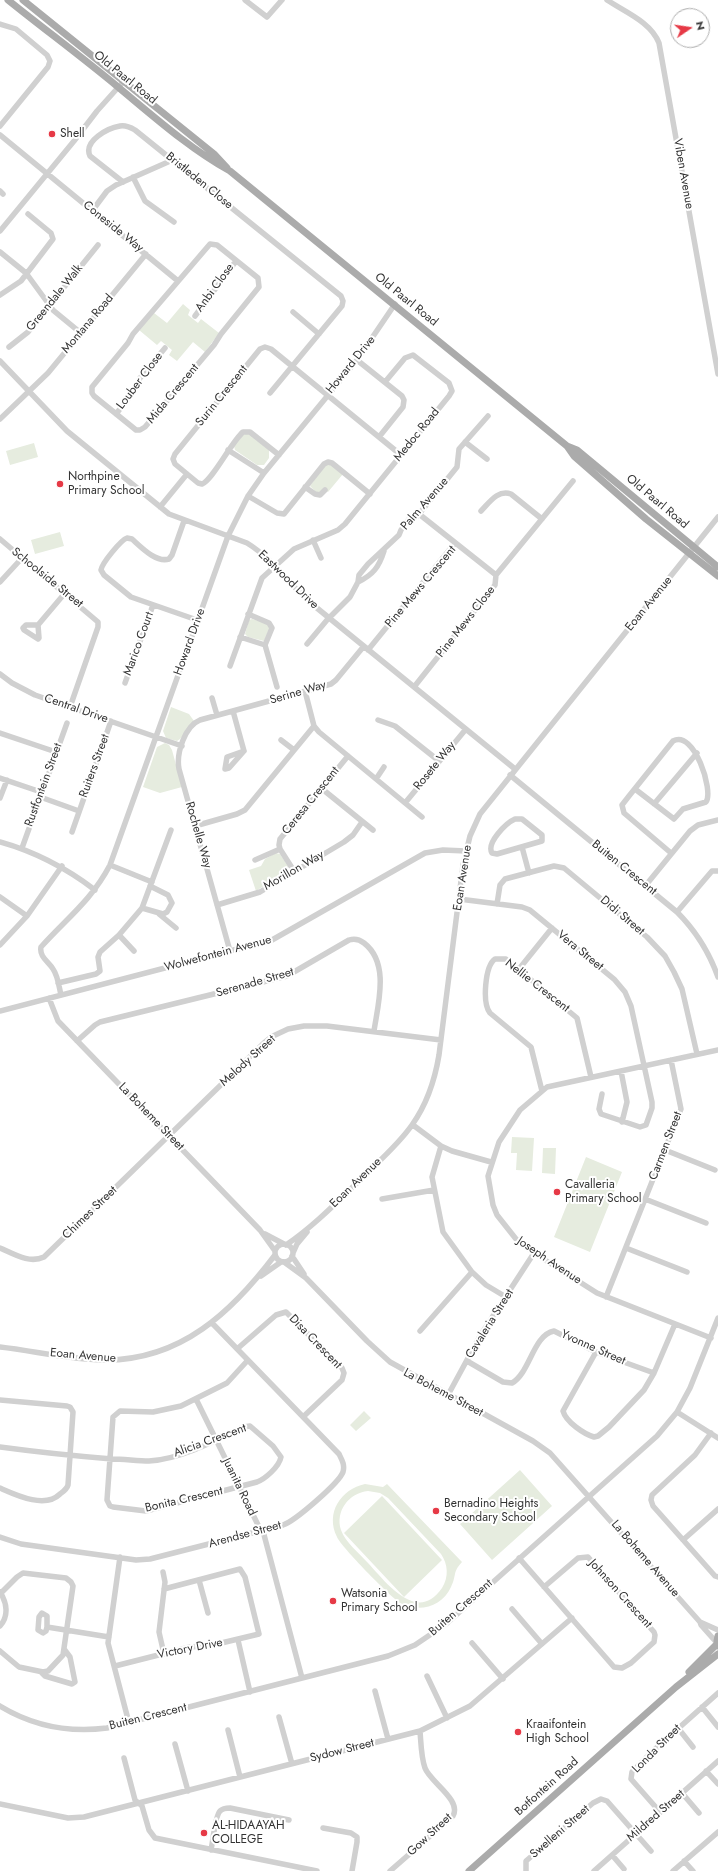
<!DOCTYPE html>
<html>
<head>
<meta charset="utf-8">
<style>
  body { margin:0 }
  #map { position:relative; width:718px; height:1871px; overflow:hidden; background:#fff; font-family:Jost,sans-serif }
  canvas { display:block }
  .north { position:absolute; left:670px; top:8px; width:40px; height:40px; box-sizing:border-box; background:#fff; border:1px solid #adadad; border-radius:50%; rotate:77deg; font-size:11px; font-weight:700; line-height:16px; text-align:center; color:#333 }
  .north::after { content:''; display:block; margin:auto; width:14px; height:18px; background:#e63946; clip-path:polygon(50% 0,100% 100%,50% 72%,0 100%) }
</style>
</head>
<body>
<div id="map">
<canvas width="718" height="1871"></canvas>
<div class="north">N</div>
</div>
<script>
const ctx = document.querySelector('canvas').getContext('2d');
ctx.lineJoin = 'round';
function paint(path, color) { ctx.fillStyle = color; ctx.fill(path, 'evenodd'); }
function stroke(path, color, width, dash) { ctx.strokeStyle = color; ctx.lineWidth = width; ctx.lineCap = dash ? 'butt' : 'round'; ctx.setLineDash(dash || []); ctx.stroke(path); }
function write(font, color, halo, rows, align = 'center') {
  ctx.font = font + ' Jost,sans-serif'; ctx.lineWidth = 4; ctx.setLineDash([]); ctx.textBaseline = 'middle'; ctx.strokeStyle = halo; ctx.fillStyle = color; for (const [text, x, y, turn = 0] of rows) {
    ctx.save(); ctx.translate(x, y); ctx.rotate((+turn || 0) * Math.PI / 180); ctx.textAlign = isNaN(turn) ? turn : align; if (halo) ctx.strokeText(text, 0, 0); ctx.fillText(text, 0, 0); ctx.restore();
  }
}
paint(new Path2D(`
  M183,304L190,310L188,315L198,323L201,319L219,333L205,352L193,342L177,361L169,355L172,350L161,341L157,345L139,330L154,313L167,323Z
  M248,433L269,450V458L264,465H257L235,450L234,446L243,435Z
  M34,443L38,457L10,465L6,451Z
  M330,464L343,474L328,492L324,489L321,492L317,493L310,486L324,466Z
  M60,532L64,546L35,554L31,540Z
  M252,619L266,623L270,627L264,641L248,637L245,634L249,620Z
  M171,707L189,714L194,721C187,726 185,737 177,741L166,738L163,731Z
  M165,743L169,745L172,750L182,787L160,793L143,787L157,747Z
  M276,853L280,854L288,866V871L256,891L249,870L261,866L265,859Z
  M512,1137L534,1138L532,1171L516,1170L517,1153H511Z
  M543,1148H556L555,1174L542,1173Z
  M586,1157L622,1172L590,1252L554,1237Z
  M364,1411L371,1418L356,1431L350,1425Z
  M520,1470L552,1506L492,1560L460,1524Z
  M365,1484L383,1487L387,1484L462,1562C452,1573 457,1575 451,1587C442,1607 419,1613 400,1603C389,1595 342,1548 337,1537C325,1513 341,1489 365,1484ZM368,1491L380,1493L388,1498L441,1554C448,1564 449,1577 442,1588C417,1625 385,1581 368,1563C359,1553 345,1542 341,1530C335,1511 349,1493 368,1491Z
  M382,1496L442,1560L404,1597L344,1533Z`), '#e6ecdf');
stroke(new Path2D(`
  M245,0L267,17L282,0
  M607,0C625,12 651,22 659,43L718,374
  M0,24L16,29L47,55L50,61L48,67L0,126
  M0,135L178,281
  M133,177L145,201L174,222
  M123,182L90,156C83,141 108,128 120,126C126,125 130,127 135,130L341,296L343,301L342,306L270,393
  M0,191L3,194
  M92,211L107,191L116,185L168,162L171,159
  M0,231L74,141L97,111L123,82
  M210,244L217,245L258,278L259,287L221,334L214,345L145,427L140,430H136L94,396L92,393V387L128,343L133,334Z
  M0,252L26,273L53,310L81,333
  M0,295L21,281L53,239L51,233L28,214
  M293,312L319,334
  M195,316L236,261
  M9,347L28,332L98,245
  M357,360L402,396L404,400L403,407L379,437
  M0,361L67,431L169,514L247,543C273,559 289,584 312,604L515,769
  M116,414L134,391L140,378L165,348
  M0,419L48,373L146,254
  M465,442L487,459
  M228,450L264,473
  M279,455L250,432H243C232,441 212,481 202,484L198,483L175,464L173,459L175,454L260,349L265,347L271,349L401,455
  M305,487L315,494L320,495L325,490
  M248,496L277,513L284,514L324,464L328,462L332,463L370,494
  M160,507L187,474
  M481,511C489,503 498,489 511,494L542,519
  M419,514L496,575
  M184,521L172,555L169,559C156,563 141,547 132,539L127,538C121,540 102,563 101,570L104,575L131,597L197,620
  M0,539L98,622V627L70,707
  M313,540L321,558
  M0,582L22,558
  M358,582C373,575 379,567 384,551
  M38,625H26L23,628L24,630L38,639L39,638L38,625L65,593
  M240,637L265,645L272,628L269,623L248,614
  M307,644L327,620L350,597L358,582L359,575L368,564L399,535L401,530L409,519L416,517L419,514L457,467L459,449L488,416
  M265,645L277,687
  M368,650L455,543
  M230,666L262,578L294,549L338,530L345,524L449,396L452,391L449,383L413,355L405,358L385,382
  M0,674L12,683L35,695L182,746
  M125,683L153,605
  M414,687L495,585L496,575L573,481
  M305,691L314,726L319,732L422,817
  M212,698L217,715
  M233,711L244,751L227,757L225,769L229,768L244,751
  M378,720L395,726L439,761
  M0,733L56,752
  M281,740L294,750
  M510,775L677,912C696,931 709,952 718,977
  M0,778L38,791L43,798L79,811
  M376,779L384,767
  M321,788L373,830
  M635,789L674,819L683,809L706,802C714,791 694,729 673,741L629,796L622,805L624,813L671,853
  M0,798L7,780
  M405,803L466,729
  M654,804L697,753
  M515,819H522L542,835V841L497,854L492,853C486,843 506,823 515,819Z
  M195,826L237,814L245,810L314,726
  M72,832L111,721
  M0,842C36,852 66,868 95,890
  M522,847L529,873
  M22,848L67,723
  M255,860L280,849
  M110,865L152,882
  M294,871L280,849L279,845L280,839L348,756
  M646,885L690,831L698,825L718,820
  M0,897L27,916
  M459,899L522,907L530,910L614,979L625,992L631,1006L652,1102V1108L646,1125L640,1127L601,1114L599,1109L602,1094
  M497,904L500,885L505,879L554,866L564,868L647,937L665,956L674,972L682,989L697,1054
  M217,905L260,892L344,842L353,835L362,822
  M142,908L163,914L167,912L172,903L168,895L150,886
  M677,912L712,871H718
  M159,914L176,928
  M119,935L134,951
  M0,945L27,916L62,866
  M230,951L179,769C176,753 185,726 200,720L331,684L336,680L364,646
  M519,969L552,928
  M58,983L96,974L100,971L98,957L100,952L119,935L142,908L171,830
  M61,995C59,987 58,976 53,969C49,962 39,957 41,947C67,918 91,901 110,865L228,536L248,496L264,473L357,360L395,304
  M49,998L58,1021L260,1230L275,1251
  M0,1011L272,940L425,853L443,850L466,851
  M77,1041L95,1025L100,1022L287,976L349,940C355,938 359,939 364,943C390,963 378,1004 374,1031
  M621,1071L627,1102L622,1122
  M542,1091L531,1047L490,1013C482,1003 485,966 495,959H506L577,1018L591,1077
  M413,1125L441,1146L452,1151L491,1162
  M441,1146L432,1177L443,1232L472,1272L486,1285L506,1297
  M665,1150L715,1170
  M382,1199L434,1190
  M645,1199L706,1223
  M265,1234L284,1244
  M275 1253a9 9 0 1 1 18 0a9 9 0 1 1-18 0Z
  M286,1245C314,1226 338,1201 362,1178C379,1161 398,1145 412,1125C427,1104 435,1079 439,1055L463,865L470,836L480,814L718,517
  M0,1248C14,1254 29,1264 44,1257L265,1042L271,1037L288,1029L304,1026H327L441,1040
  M626,1248L687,1272
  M293,1253L297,1244L307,1232
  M292,1256L304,1274
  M284,1262L306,1278L367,1341L390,1362L533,1441L550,1453L700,1622L701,1625L717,1643
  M261,1276L281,1262
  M606,1297L681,1109L671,1060
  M420,1331L472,1272
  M711,1338L597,1293L534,1253L516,1239L497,1215L493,1205L488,1176L499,1142L520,1110L547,1087L718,1050
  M0,1347C35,1351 71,1360 106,1360C181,1360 232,1312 275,1255
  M237,1349L276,1315L286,1312L342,1368L344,1373L342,1380L303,1417
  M596,1352L563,1411C566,1422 584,1434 594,1437L598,1436L609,1427L644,1390L654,1373L675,1324
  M467,1361L503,1382L512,1383C530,1373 533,1335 554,1331L596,1352L654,1373
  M448,1395L480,1336L534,1253
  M196,1399L261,1531
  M0,1400L67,1406L70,1407L73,1412L68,1485C67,1489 64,1491 60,1494C45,1509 16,1495 0,1488
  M677,1412L718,1438
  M711,1433L695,1455L652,1495L651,1500L653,1506L715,1576L718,1577
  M0,1447C37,1452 75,1456 112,1459C124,1459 137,1461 149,1461C181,1459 215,1441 243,1427L250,1426L273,1446L281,1457C279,1467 265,1479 257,1482L146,1511L113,1507L110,1506L107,1500L113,1417L120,1411L153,1412L181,1406L227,1383L248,1360
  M263,1531L302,1678
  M0,1537L21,1544L136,1560L150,1559L283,1525C295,1521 339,1483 343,1472C345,1465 342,1460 339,1454L212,1323
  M683,1540L718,1509
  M120,1557L108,1643L129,1723
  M519,1558L614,1667L622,1668L631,1663L654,1642L655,1635L654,1632L588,1557L578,1558L544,1587
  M163,1572L165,1582L159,1632L164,1654
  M199,1580L208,1613
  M0,1592C7,1603 9,1616 0,1626
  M512,1609L542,1644
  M700,1622L718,1630
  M47,1627L46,1631L43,1633L38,1630L39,1617L42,1613L47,1616V1627L109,1637
  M238,1640L250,1692
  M472,1643L503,1679
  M0,1651L19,1667L43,1672L48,1671L63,1655L73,1586L71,1582L66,1578L23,1573L17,1577L1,1593
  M115,1666L190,1647L213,1645L259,1634L245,1577L240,1569L164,1589
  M41,1672L45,1676L72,1684L75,1682L70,1657L64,1649
  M427,1676L447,1718
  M375,1691L388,1739
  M0,1706C33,1726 68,1733 107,1728L388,1656L415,1645L446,1624L657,1436L677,1412L690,1388L718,1318
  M702,1707L718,1727
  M279,1717L292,1764
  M678,1728L693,1747
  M228,1730L240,1777
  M175,1744L188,1791
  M124,1758L135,1800L142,1806L149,1830L155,1838L317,1871
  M706,1771L718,1784
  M682,1793L699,1813
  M0,1804L68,1818L84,1817L420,1731L470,1706L572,1618
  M660,1812L631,1779L632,1772L654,1750L718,1693
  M323,1828L351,1833L357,1837V1842L352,1871
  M211,1850C213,1841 215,1816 220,1811C223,1808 227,1808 230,1808L289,1820
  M612,1855L624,1869
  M684,1861L693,1871
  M390,1871L453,1816C462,1800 430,1782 425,1768C421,1757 421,1742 420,1731
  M526,1871V1861L593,1803L601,1799L607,1801L651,1851
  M594,1871L718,1761
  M673,1871L718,1832`), '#d0d0d0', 5.5);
stroke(new Path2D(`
  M8,0C44,29 82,57 118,87C153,116 190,149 230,171L567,446L574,456L646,519L718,576
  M23,0L214,154L227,168
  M567,446L577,450L718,567
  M718,1636L717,1641L718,1646
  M689,1672L717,1644
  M469,1871L676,1687L718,1654`), '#ababab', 7);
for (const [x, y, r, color] of [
  [52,134,4,"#e63946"],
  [60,484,4,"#e63946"],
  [557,1192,4,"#e63946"],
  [436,1511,4,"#e63946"],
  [333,1601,4,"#e63946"],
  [518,1732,4,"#e63946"],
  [204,1833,4,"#e63946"]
]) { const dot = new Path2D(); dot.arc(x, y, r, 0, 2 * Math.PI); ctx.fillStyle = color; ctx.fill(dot); stroke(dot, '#fff', 1.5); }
write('12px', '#333', '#fff', [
  ["Old Paarl Road",125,78,39],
  ["Viben Avenue",683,174,80],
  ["Bristleden Close",199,181,39],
  ["Coneside Way",113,227,39],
  ["Anbi Close",215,288,-54],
  ["Greendale Walk",55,298,-51],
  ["Old Paarl Road",406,300,39],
  ["Montana Road",88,324,-50],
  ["Howard Drive",351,365,-51],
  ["Louber Close",140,381,-53],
  ["Mida Crescent",173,394,-50],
  ["Surin Crescent",222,396,-51],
  ["Medoc Road",417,435,-51],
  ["Old Paarl Road",657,502,40],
  ["Palm Avenue",425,504,-49],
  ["Schoolside Street",47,578,39],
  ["Eastwood Drive",288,580,44],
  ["Pine Mews Crescent",421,587,-50],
  ["Eoan Avenue",649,604,-51],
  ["Pine Mews Close",466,622,-52],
  ["Howard Drive",190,642,-70],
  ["Marico Court",139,644,-70],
  ["Serine Way",298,693,-16],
  ["Central Drive",76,709,19],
  ["Ruiters Street",95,766,-70],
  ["Rosete Way",435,766,-51],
  ["Rustfontein Street",44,785,-70],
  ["Ceresa Crescent",311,801,-51],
  ["Rochelle Way",198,835,74],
  ["Buiten Crescent",624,868,39],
  ["Morillon Way",294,871,-30],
  ["Eoan Avenue",463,878,-81],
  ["Didi Street",622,916,40],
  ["Vera Street",580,951,39],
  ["Wolwefontein Avenue",218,954,-15],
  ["Serenade Street",255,983,-16],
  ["Nellie Crescent",537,986,38],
  ["Melody Street",248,1061,-42],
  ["La Boheme Street",151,1117,46],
  ["Carmen Street",666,1146,-69],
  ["Eoan Avenue",356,1183,-44],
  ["Chimes Street",90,1213,-44],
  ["Joseph Avenue",549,1261,34],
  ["Cavaleria Street",490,1324,-58],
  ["Disa Crescent",315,1342,46],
  ["Yvonne Street",593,1348,24],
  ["Eoan Avenue",83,1356,5],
  ["La Boheme Street",443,1393,28],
  ["Alicia Crescent",210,1441,-20],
  ["Juanita Road",239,1487,64],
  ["Bonita Crescent",184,1500,-13],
  ["Arendse Street",245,1535,-15],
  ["La Boheme Avenue",645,1559,49],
  ["Johnson Crescent",620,1594,48],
  ["Buiten Crescent",461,1608,-41],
  ["Victory Drive",190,1649,-11],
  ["Buiten Crescent",148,1717,-14],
  ["Londa Street",657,1749,-45],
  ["Sydow Street",342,1751,-14],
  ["Botfontein Road",547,1787,-42],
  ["Mildred Street",656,1816,-41],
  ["Swelleni Street",560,1832,-41],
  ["Gow Street",430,1835,-43]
]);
write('12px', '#333', '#fff', [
  ["Shell",60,134],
  ["Northpine",68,477],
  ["Primary School",68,491],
  ["Cavalleria",565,1185],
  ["Primary School",565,1199],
  ["Bernadino Heights",444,1504],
  ["Secondary School",444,1518],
  ["Watsonia",341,1594],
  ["Primary School",341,1608],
  ["Kraaifontein",526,1725],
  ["High School",526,1739],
  ["AL-HIDAAYAH",212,1826],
  ["COLLEGE",212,1840]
], 'left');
</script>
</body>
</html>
